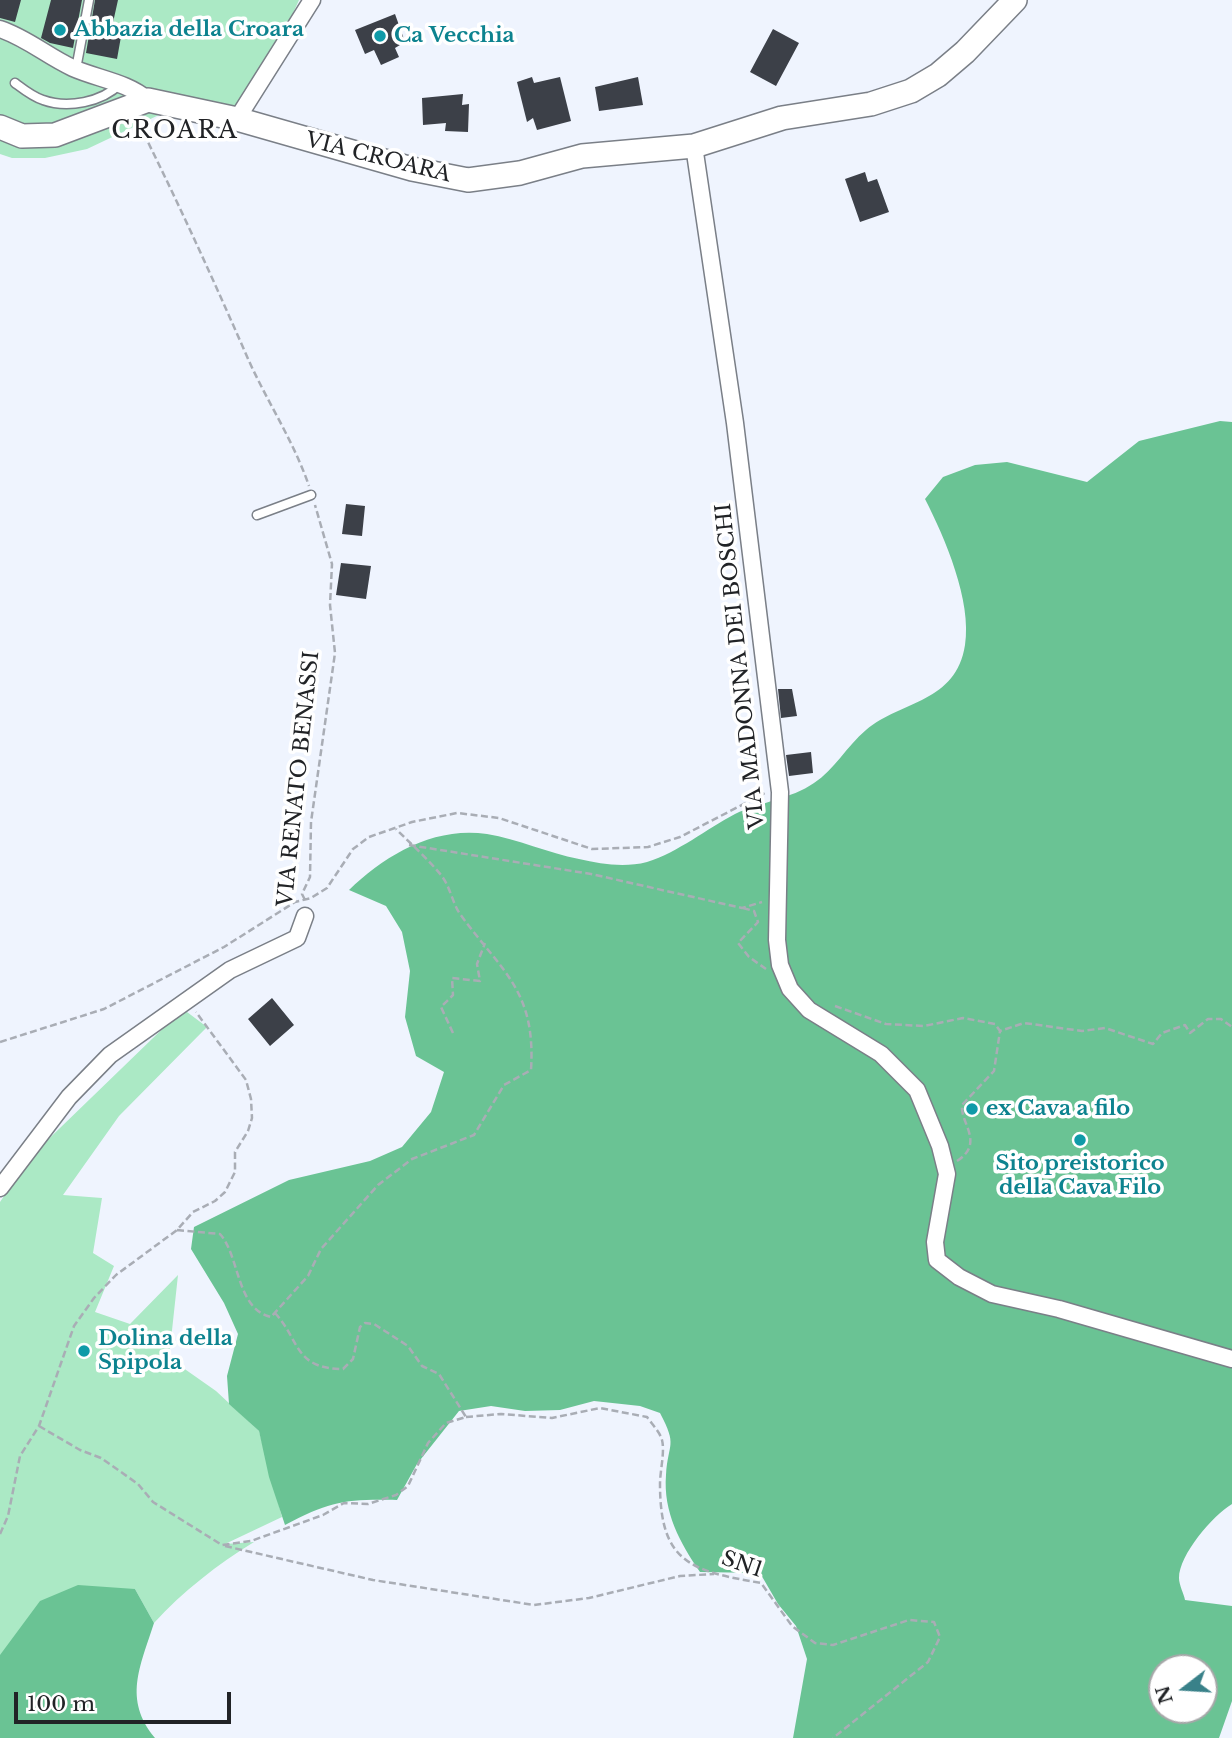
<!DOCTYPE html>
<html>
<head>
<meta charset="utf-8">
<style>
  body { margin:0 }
  #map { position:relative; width:1232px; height:1738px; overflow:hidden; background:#eff4fe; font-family:"Libre Baskerville",serif }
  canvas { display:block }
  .north { position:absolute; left:1148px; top:1654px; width:70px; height:70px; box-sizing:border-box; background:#fff; border:2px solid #a6a7a8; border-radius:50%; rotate:253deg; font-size:19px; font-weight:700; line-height:28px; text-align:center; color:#212326 }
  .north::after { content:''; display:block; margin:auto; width:24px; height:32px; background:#398189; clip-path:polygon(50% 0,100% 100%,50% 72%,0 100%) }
  .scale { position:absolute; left:14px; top:1692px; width:217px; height:32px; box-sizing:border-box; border:4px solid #212326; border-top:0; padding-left:9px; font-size:21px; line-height:24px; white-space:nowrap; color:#212326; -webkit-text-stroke:5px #fff; paint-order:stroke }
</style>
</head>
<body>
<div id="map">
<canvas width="1232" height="1738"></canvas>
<div class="north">N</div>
<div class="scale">100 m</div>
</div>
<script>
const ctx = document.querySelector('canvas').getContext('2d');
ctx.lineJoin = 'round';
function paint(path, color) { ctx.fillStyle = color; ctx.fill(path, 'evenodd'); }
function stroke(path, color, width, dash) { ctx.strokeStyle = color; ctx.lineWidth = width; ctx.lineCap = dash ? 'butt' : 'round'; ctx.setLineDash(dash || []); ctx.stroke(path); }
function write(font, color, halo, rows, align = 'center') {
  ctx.font = font + ' "Libre Baskerville",serif'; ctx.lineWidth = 7; ctx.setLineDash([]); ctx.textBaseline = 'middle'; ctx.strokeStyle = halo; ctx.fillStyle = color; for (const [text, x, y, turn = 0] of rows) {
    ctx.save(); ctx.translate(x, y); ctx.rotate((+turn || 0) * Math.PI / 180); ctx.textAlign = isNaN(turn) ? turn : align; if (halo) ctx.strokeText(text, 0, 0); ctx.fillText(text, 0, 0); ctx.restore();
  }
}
paint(new Path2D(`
  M0,0H299L241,128L161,114L87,149L45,158H12L0,154Z
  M183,1009L207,1027L119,1116L63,1195L102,1198L93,1253L114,1266L95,1312L130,1324L178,1275L169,1358L216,1391L259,1431L282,1517L225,1544L254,1542C218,1564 182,1592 154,1623L135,1589L0,1656V1202L30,1157Z`), '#abe9c5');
paint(new Path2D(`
  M1220,421L1232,422V1504C1213,1515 1179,1555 1179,1578C1179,1585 1184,1594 1185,1600L1232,1606V1701L1219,1738H793L807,1659L796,1626L778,1604L760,1573L700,1572C680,1543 663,1512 666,1475C668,1442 678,1447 660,1413L640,1406L594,1401L560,1410L525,1411L491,1406L459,1411L417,1464L397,1500C345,1499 331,1501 285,1525L269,1477L259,1431L229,1404L227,1376L238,1334L224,1303L191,1249L194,1227L289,1180L370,1161L402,1147L431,1112L444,1072L416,1056L405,1017L410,971L402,932L386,906L349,890C385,855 434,826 487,834C518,839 548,853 579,859C601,864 624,868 647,862C679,852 706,829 735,814C760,802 791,799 814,783C834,770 847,746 866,730C902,700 956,703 965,645C972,601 945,538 925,499L943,477L975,465L1007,462L1087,482L1139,441ZM1162,1668H1204V1710H1162Z
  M78,1585L135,1589L154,1623C140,1667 123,1699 155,1738H0V1655L40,1601Z`), '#6ac394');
paint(new Path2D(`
  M0,0H21L15,22L0,18Z
  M51,0H82L73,48L50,43L41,38Z
  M95,0H118L112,27L122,31L117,59L86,53Z
  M395,14L405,42L395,48L399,57L381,65L374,50L365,54L355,30Z
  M773,29L799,43L776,86L750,72Z
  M532,77L534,83L560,77L571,121L537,130L533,118L527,122L517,82Z
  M638,77L643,105L599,111L595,87Z
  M463,94L462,105L469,104L468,132L445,131L446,123L423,125L422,98Z
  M865,172L868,182L877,179L889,212L860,222L845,179Z
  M346,504L365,506L362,536L342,534Z
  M341,563L371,566L366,599L336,595Z
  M778,689H792L797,716L781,718Z
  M811,752L813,773L789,776L786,755Z
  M272,998L294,1025L270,1046L248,1019Z`), '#3c4048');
const lane = new Path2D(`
  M76,69L89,0
  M15,83C23,89 33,97 43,100C68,109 102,102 120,84
  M257,515L311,495`);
const street = new Path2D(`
  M0,29C27,38 47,56 73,68C98,79 127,82 148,100
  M237,119L312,0
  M694,146L735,423L780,792L777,940L780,965L790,989L809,1010L881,1054L917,1090L940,1146L947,1174L935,1242L937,1260L959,1277L992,1294L1059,1309L1232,1359
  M0,1188L69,1097L110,1055L230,970L297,938L305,916`);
const secondary = new Path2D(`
  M0,127L22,136L55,135L148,100L237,119L412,169L468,180L520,173L582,156L694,146L782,118L871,104L911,91L938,75L965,52L1015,0`);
stroke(lane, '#7a7f87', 11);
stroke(street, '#7a7f87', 19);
stroke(secondary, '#7a7f87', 26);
stroke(new Path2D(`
  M139,124C178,202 214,281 249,361C268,403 294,442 309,486
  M409,845L591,874L742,908L762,902
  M305,900L302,894L310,877L311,822L335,653L330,605L332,564L315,505
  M743,908L754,911L758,922L738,943L749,957L766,969
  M835,1006L886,1024L924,1026L963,1018L995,1024L1000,1031L1024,1023L1082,1031L1105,1028L1153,1044L1162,1033L1185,1025L1190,1033L1208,1019H1221L1232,1027
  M453,1033L441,1007L453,995L452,978L480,981L477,964L485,943
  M0,1042L104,1009L224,947L295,902L311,898L327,888L353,849L369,837L412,822L457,813L499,818L592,849L648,847L680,837L765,793
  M957,1161C985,1143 960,1123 962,1105L994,1071L1000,1031
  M177,1230L220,1234C240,1256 236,1309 271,1317L308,1276L321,1249L378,1185L412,1159L474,1135L504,1085L531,1070C536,990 502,972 460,914C452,902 450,886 441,875C428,859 411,844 396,829
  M466,1417L501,1414L552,1418L600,1408L647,1417C651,1423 660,1432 662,1440C665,1452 660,1471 660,1484C660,1563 691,1571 761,1583L792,1626L815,1643L833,1645L909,1620L934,1622L940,1637L928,1662L833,1738
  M39,1426L80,1450L101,1458L138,1484L153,1502L222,1545L251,1541L323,1515L344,1503L368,1504L396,1495L408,1486L428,1443L446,1423L466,1417L439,1374L422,1366L408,1346L374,1324L365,1323L360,1327L353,1359L343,1369C294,1369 300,1340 275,1313
  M0,1534L8,1516L20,1456L39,1426L74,1326L94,1298L116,1275L177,1230L193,1212L215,1201L225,1192L235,1172V1152L248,1131L252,1118L251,1099L246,1080L196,1012
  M225,1546L373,1580L534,1605L589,1598L680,1576L714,1574`), '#a9adb5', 2.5, [7, 3.5]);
stroke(lane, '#fff', 8);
stroke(street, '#fff', 16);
stroke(secondary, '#fff', 23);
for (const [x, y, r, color] of [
  [60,30,7,"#0f9aa8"],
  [380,36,7,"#0f9aa8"],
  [972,1109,7,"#0f9aa8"],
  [1080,1140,7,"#0f9aa8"],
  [84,1351,7,"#0f9aa8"]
]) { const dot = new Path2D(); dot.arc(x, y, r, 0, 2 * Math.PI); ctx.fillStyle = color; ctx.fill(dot); stroke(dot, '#fff', 2.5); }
write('bold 21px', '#0d838f', '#fff', [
  ["Abbazia della Croara",74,30],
  ["Ca Vecchia",394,36],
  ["ex Cava a filo",986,1109],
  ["Sito preistorico",1080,1164,"center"],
  ["della Cava Filo",1080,1188,"center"],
  ["Dolina della",98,1339],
  ["Spipola",98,1363]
], 'left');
write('21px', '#212326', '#fff', [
  ["VIA CROARA",378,158,14],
  ["VIA MADONNA DEI BOSCHI",741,666,-96],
  ["VIA RENATO BENASSI",299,779,-84],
  ["SN1",742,1565,19]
]);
ctx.letterSpacing = '2px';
write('24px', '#212326', '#fff', [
  ["CROARA",175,131]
]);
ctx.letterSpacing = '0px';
</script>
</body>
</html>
